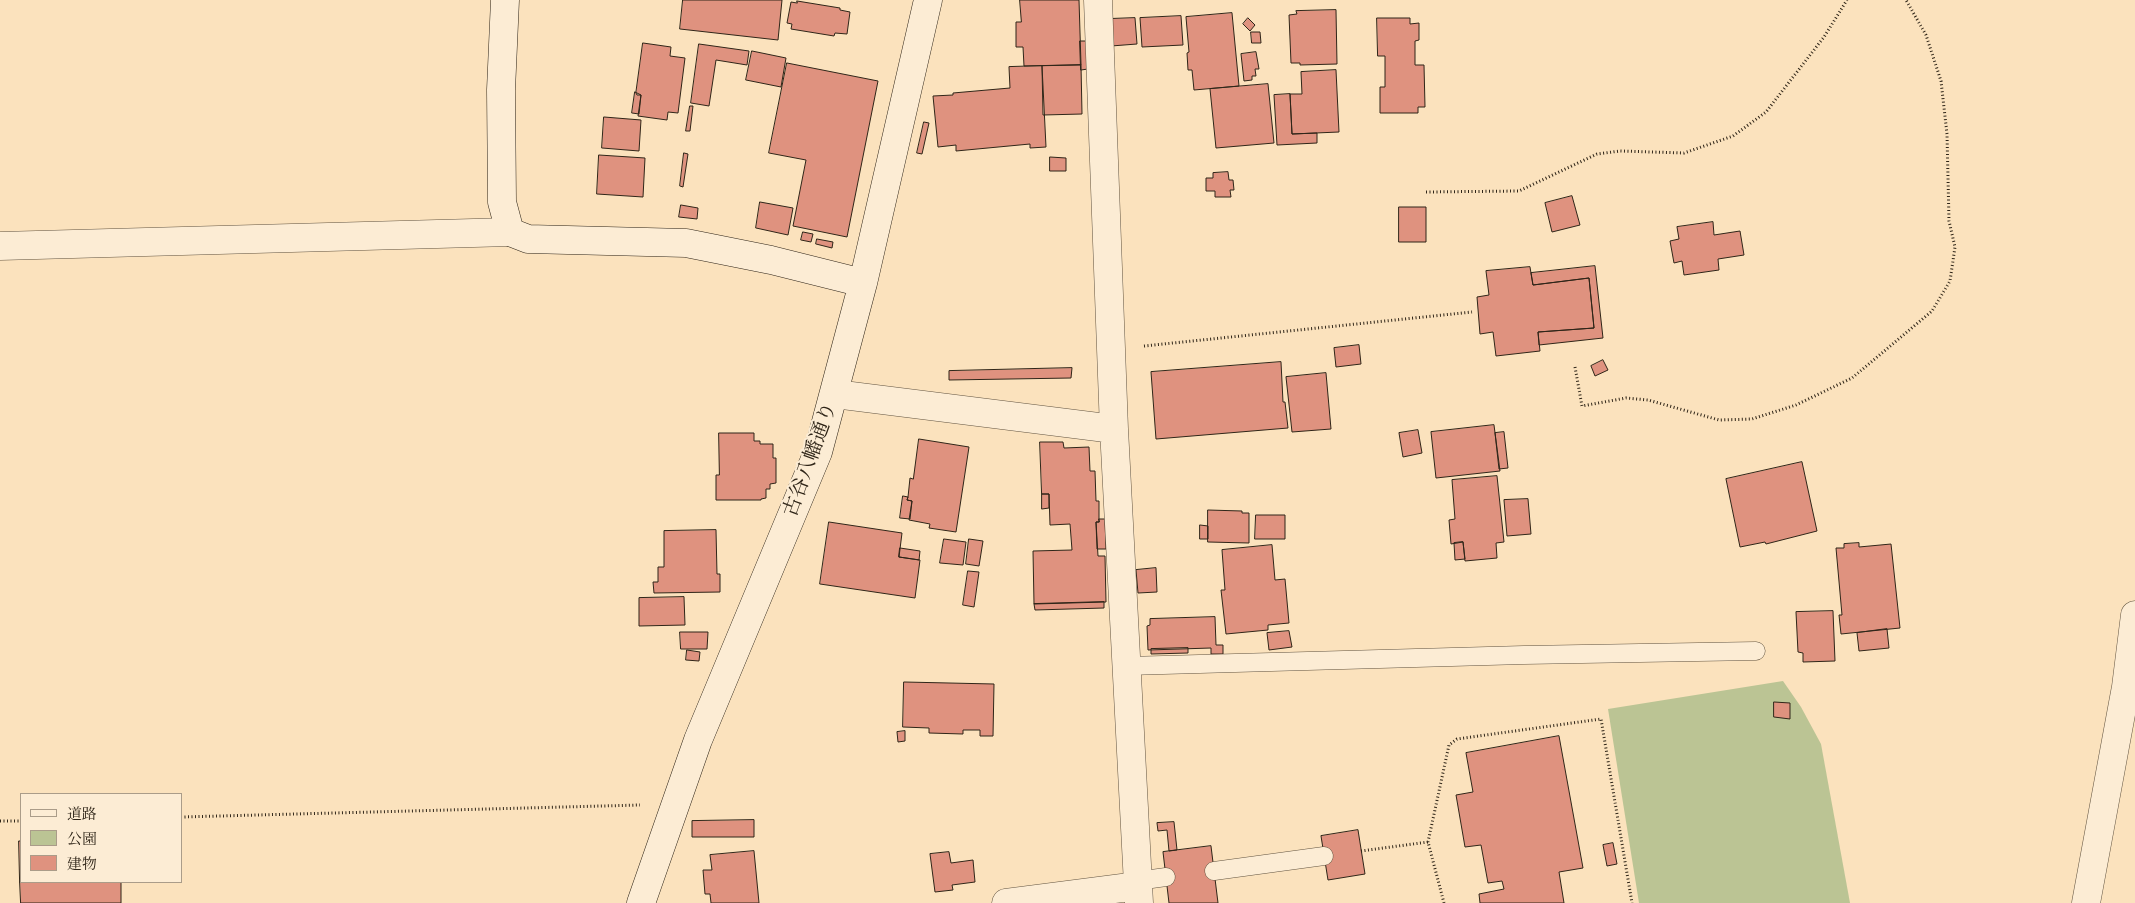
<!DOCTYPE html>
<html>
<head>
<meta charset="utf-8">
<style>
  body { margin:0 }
  #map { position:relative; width:2135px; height:903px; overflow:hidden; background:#fbe2bd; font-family:Alegreya,"Noto Serif JP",serif }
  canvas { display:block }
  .legend { position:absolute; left:20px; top:793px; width:162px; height:90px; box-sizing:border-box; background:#fcecd4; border:1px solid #aa9c89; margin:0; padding:6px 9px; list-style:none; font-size:15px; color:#2f2518 }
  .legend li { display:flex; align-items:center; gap:10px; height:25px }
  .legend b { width:25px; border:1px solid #aa9c89 }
</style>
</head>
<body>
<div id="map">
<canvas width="2135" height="903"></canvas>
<ul class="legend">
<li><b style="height:6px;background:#fcecd4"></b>道路</li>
<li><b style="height:14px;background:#bbc494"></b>公園</li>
<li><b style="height:14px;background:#df927f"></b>建物</li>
</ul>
</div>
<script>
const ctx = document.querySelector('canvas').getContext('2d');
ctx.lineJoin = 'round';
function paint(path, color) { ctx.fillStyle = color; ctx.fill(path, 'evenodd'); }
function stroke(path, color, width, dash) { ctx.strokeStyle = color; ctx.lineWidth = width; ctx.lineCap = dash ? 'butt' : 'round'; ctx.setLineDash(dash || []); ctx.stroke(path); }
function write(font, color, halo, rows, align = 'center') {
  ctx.font = font + ' Alegreya,"Noto Serif JP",serif'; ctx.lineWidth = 4; ctx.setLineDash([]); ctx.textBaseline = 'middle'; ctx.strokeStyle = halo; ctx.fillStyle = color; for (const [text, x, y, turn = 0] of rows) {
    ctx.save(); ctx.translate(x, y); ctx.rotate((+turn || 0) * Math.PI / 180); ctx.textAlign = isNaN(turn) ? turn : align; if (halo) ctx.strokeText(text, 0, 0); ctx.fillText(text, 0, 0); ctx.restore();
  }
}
paint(new Path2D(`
  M1783,681L1801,707L1821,744L1850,903H1639L1608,709Z`), '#bbc494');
const building = new Path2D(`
  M683,0H782L778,40L680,29Z
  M1020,0H1079L1081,65L1024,66L1023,47H1016V22H1021Z
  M797,1L840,8V10L850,12L847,34L835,33L834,36L791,29L792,24L787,23L791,2L797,3Z
  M1336,10L1337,64L1300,65V63H1291L1289,15L1297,14L1296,11Z
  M1232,13L1239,86L1194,90L1192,70H1188L1187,53L1189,52L1186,17Z
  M1181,16L1183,45L1142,47L1140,18Z
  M1135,18L1137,44L1111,46L1109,19Z
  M1248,18L1255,25L1250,31L1243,24Z
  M1377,18H1410V24L1419,23V40L1415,41V65H1424L1425,107H1418V113H1380V87H1385V56H1378Z
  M1251,32H1260L1261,43H1252Z
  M1080,41H1087L1088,69L1081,70Z
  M643,43L671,47L670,56L685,58L678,113L668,112L667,120L638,116L641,95H637L636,93Z
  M699,44L749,51L747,65L716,60L709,106L691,103Z
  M752,51L786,58L781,87L746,80Z
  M1256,52L1259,69H1255L1256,76H1252V80L1244,81L1241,54Z
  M787,63L878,81L847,237L793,226L806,160L769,153Z
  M1081,65L1082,114L1043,115L1042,66Z
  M1042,66L1046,147L1030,148V144L956,151V145L938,147L933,96L953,95V93L1010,88L1009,67Z
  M1336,70L1339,132L1292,134L1290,94H1302L1301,72Z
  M1268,84L1274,143L1216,148L1210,89Z
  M635,92L641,95L639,114L632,113Z
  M1290,94L1292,134L1317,133V143L1277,145L1274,95Z
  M690,106H693L690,131H686Z
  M604,117L641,120L639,151L602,148Z
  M924,122L929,123L922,154L917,153Z
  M684,153L688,154L683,187L680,186Z
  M599,155L645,158L643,197L597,194Z
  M1050,157L1066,158V171H1050Z
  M1228,172L1229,180H1233L1234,190H1230L1231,197H1215V191H1206V178H1213V173Z
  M1572,196L1580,225L1552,232L1545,203Z
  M760,202L793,208L788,235L756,228Z
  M681,205L698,208L697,219L679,217Z
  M1399,207H1426V242H1399Z
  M1713,222L1714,235L1740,231L1744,255L1718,259L1719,270L1684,275L1682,261L1674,263L1670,241L1679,239L1677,227Z
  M803,232L813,234L811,242L801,240Z
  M817,239L833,242L832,248L816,244Z
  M1595,266L1603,338L1539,345L1538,332L1594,328L1589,278L1533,285L1531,273Z
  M1530,267L1533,285L1589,278L1594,328L1538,332L1540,351L1496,356L1493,332L1480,334L1477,297L1489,295L1486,271Z
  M1359,345L1361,364L1336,367L1334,348Z
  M1603,360L1608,370L1595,376L1591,366Z
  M1281,362L1283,402H1285L1288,428L1156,439L1151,372Z
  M1072,368L1071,378L949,380V371Z
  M1326,373L1331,429L1292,432L1286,377Z
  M1494,425L1500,471L1436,478L1431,432Z
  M1418,430L1422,453L1403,457L1399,433Z
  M1504,432L1508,468L1499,469L1495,433Z
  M719,433H754V441H760V444H773V458H776V483L770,484V489H766V498L761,499V500H716V475H719Z
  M919,439L969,447L956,532L929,528L930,524L909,520L912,501L907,500L908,497L910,478L913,479Z
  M1040,442H1063L1064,448L1089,447L1090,471H1095L1096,501H1099V522H1096L1098,556H1105L1106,602L1034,604L1033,551L1072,550L1070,524L1050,525L1049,494H1042Z
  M1802,462L1817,531L1766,544L1765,542L1740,547L1726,479Z
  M1497,476L1504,542L1496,543L1497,558L1465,561L1463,542L1451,544L1449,520L1455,519L1452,480Z
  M1042,494H1049V508L1042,509Z
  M903,496L908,497L907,500L912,501L910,519L900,518Z
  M1528,499L1531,534L1507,536L1504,500Z
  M1208,510L1242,511V513H1249V543L1208,542Z
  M1256,515H1285V539H1255Z
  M1099,519H1105L1106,549H1097L1096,522H1099Z
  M829,522L902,533L899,557L920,560L915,598L820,584Z
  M1200,525L1208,526V539H1200Z
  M716,530L717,574H720V592L654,593L653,582H658V567H664V531Z
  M944,539L966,542L963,565L940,563Z
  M969,539L983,541L979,566L966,564Z
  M1463,542L1465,559L1455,560L1454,543Z
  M1859,543V547L1891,544L1900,628L1841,634L1839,615H1842L1836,548H1844V544Z
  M1272,545L1275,580L1285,579L1289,623L1268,625V630L1226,634L1221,590H1225L1222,550Z
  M900,548L920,551L919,560L899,557Z
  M1156,568L1157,592L1138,593L1136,570Z
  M968,571L979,572L974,607L963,605Z
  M684,597L685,625L639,626V598Z
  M1104,602V608L1035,610L1034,604Z
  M1833,611L1835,661L1803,662V653L1798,652L1796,612Z
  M1215,617L1216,645H1223V654H1211V648L1148,650L1147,626L1150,625V619Z
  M1887,629L1889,648L1859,651L1857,633Z
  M1289,631L1292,647L1269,650L1267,633Z
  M680,632H708L707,649H681Z
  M1188,648V653L1151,654V649Z
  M687,650L700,652L699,661L686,660Z
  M904,682L994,684L993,736H980V730H963V734L929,733V728L903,727Z
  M1774,702L1790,703V719L1774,717Z
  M905,731V741L898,742L897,732Z
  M1559,736L1583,868L1559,872L1564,903H1480L1479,894L1504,889L1502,881L1488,883L1481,845L1465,847L1456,795L1473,792L1466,753Z
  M754,820V837H692V821Z
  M1174,822L1177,850L1169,851L1167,830L1158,831L1157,823Z
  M1358,830L1365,874L1328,880L1321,836Z
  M19,841H21V882H30H20Z
  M1613,843L1617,864L1607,866L1603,845Z
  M1211,846L1218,903H1169L1163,852Z
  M754,851L759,903H711L710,894H705L703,870H712L710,855Z
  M949,852L951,863L973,860L975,882L952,885L953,890L935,892L930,854Z
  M20,882H121V903H21Z`);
paint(building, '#df927f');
stroke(building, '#2f2518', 1);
const lane = new Path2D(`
  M1127,666L1524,655L1756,651
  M1214,871L1324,856
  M1137,881L1166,877`);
const street = new Path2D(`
  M1098,0L1114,429L1139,903
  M0,246L510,232
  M835,394L1114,429
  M1006,903L1138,886
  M2086,903L2126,687L2135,615`);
const secondary = new Path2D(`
  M505,0L501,90L502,202L510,232L528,239L686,243L771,260L863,283
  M641,903L698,740L818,452L863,283L928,0`);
stroke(lane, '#625441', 19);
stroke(street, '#625441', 29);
stroke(secondary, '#2f2518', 29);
stroke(new Path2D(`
  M1426,192L1519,191L1597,154L1620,151L1684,153L1733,136L1766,112L1824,37L1847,0
  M1144,346L1472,312
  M1575,367L1582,406L1626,398L1648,400L1719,420L1752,419L1796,405L1852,378L1932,311L1950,281L1955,247L1949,221L1947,134L1941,81L1926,35L1906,0
  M181,817L640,805
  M0,821H21
  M1361,851L1428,842
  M1444,903L1428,842L1449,745L1457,739L1601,719L1632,903`), '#2f2518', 3, [1, 2.5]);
stroke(lane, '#fcecd4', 18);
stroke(street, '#fcecd4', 28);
stroke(secondary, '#fcecd4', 28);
write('20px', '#2f2518', '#fcecd4', [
  ["古谷八幡通り",811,460,-70]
]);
</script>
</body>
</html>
